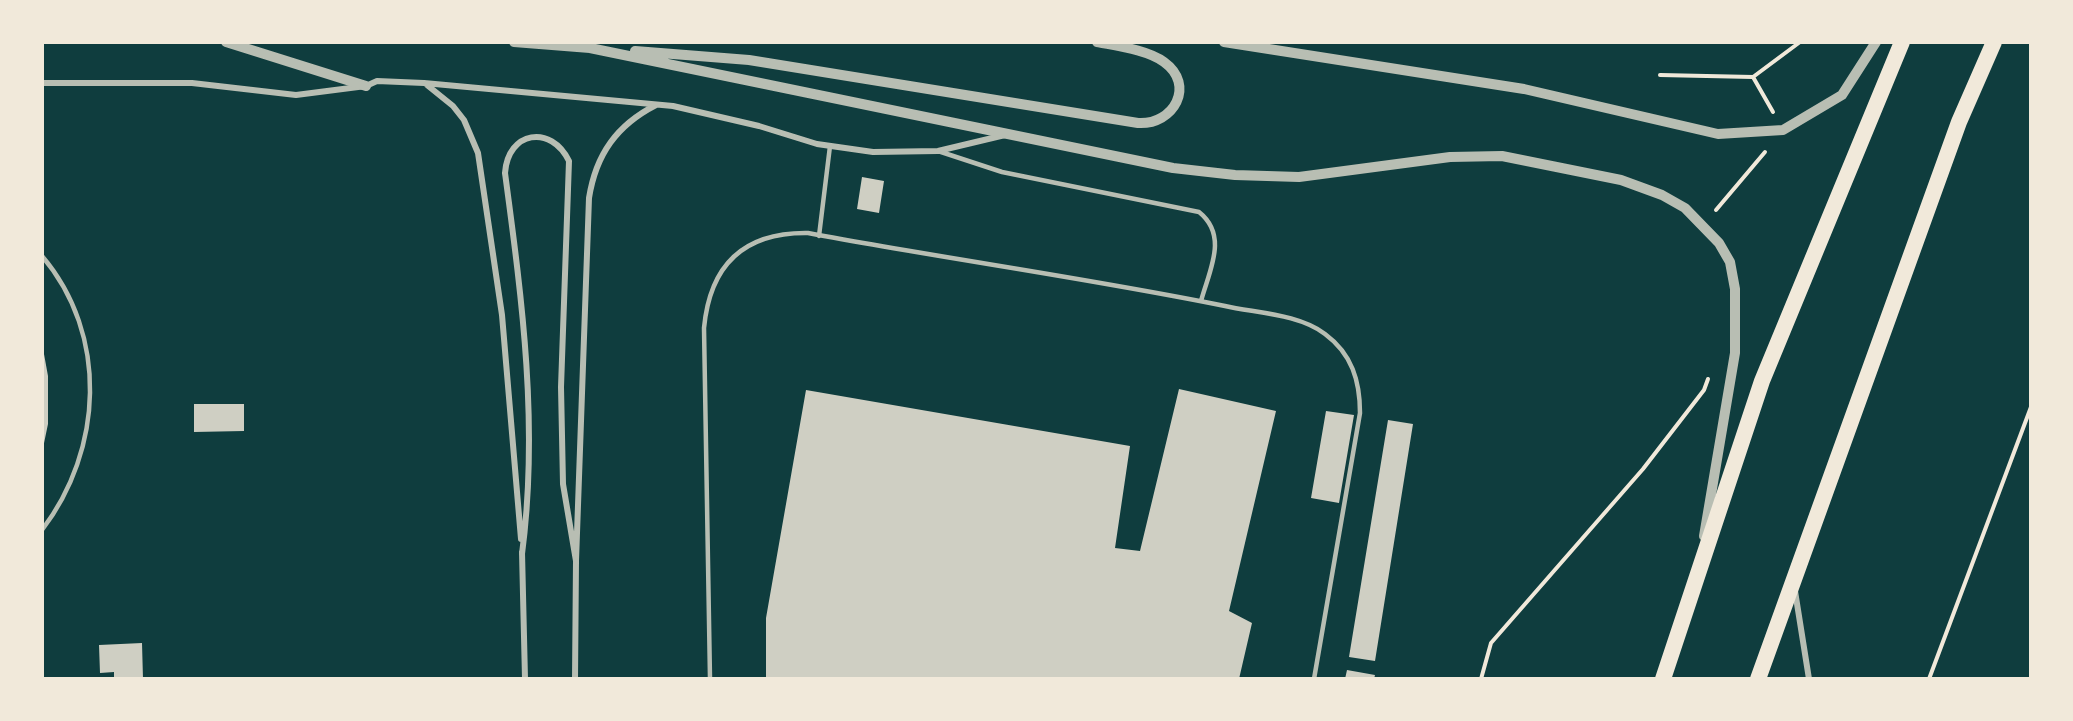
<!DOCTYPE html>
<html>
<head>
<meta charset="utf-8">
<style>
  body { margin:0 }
  #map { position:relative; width:2073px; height:721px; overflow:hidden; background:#0f3d3e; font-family:Signika,sans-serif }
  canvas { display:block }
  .frame { position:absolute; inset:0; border:44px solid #f1e9da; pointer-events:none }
</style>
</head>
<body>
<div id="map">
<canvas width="2073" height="721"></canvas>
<div class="frame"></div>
</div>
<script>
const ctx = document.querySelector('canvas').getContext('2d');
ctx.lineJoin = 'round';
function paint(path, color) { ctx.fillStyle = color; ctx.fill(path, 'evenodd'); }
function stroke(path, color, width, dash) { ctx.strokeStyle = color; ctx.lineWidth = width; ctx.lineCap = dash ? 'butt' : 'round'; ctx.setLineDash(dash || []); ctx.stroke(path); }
paint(new Path2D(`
  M862,177L884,181L879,213L857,209Z
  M42,343L48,376V424L43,448Z
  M1179,389L1276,411L1229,611L1252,623L1239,679H766V618L806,390L1130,446L1115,548L1140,551Z
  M194,404H244V431L194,432Z
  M1326,411L1354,415L1339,503L1311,498Z
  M1388,420L1413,424L1375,661L1349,657Z
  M142,643L143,679H114V672L100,673L99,645Z
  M1347,670L1375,675L1374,679H1345Z`), '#cfcfc3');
stroke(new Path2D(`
  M1660,75L1753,77
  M1773,112L1753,77L1800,42
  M1716,210L1765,152
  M1481,679L1491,643L1643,469L1704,390L1708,379
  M1929,679L2031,407`), '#f1e9da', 4);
stroke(new Path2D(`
  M938,151L1002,172L1199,212C1229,236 1209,271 1201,301
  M819,236L830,146
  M42,256C109,335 103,450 42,530
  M710,679L704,328C710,265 744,232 808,233C947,259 1087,278 1225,306C1256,313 1299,314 1325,334C1352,354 1360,381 1360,413L1314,679`), '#b8beb3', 4.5);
stroke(new Path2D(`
  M42,83H192L296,95L366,86L377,81L424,83L673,106L759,126L817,144L873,152L938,151L1005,135
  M427,85L453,106L464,120L478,153L502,315L521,539
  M522,552L525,679
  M522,554C539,425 522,300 505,173C508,131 551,124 569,161L561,387L563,484L576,561
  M1795,591L1809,679
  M575,679L576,561L589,198C596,154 617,125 656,105`), '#b8beb3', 6);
stroke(new Path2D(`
  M226,42L366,86
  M514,42L590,48L1173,168L1235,175L1299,177L1450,157L1502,156L1621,180L1662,195L1685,208L1719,243L1730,262L1735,289V353L1704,536
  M1224,42L1524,89L1718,134L1783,130L1842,95L1876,42
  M635,51L749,60L1138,123C1174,125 1196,85 1164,62C1148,50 1117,46 1097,42`), '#b8beb3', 10);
stroke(new Path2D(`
  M1663,679L1762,381L1902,42
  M1758,679L1959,122L1994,42`), '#f1e9da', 16);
</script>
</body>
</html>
